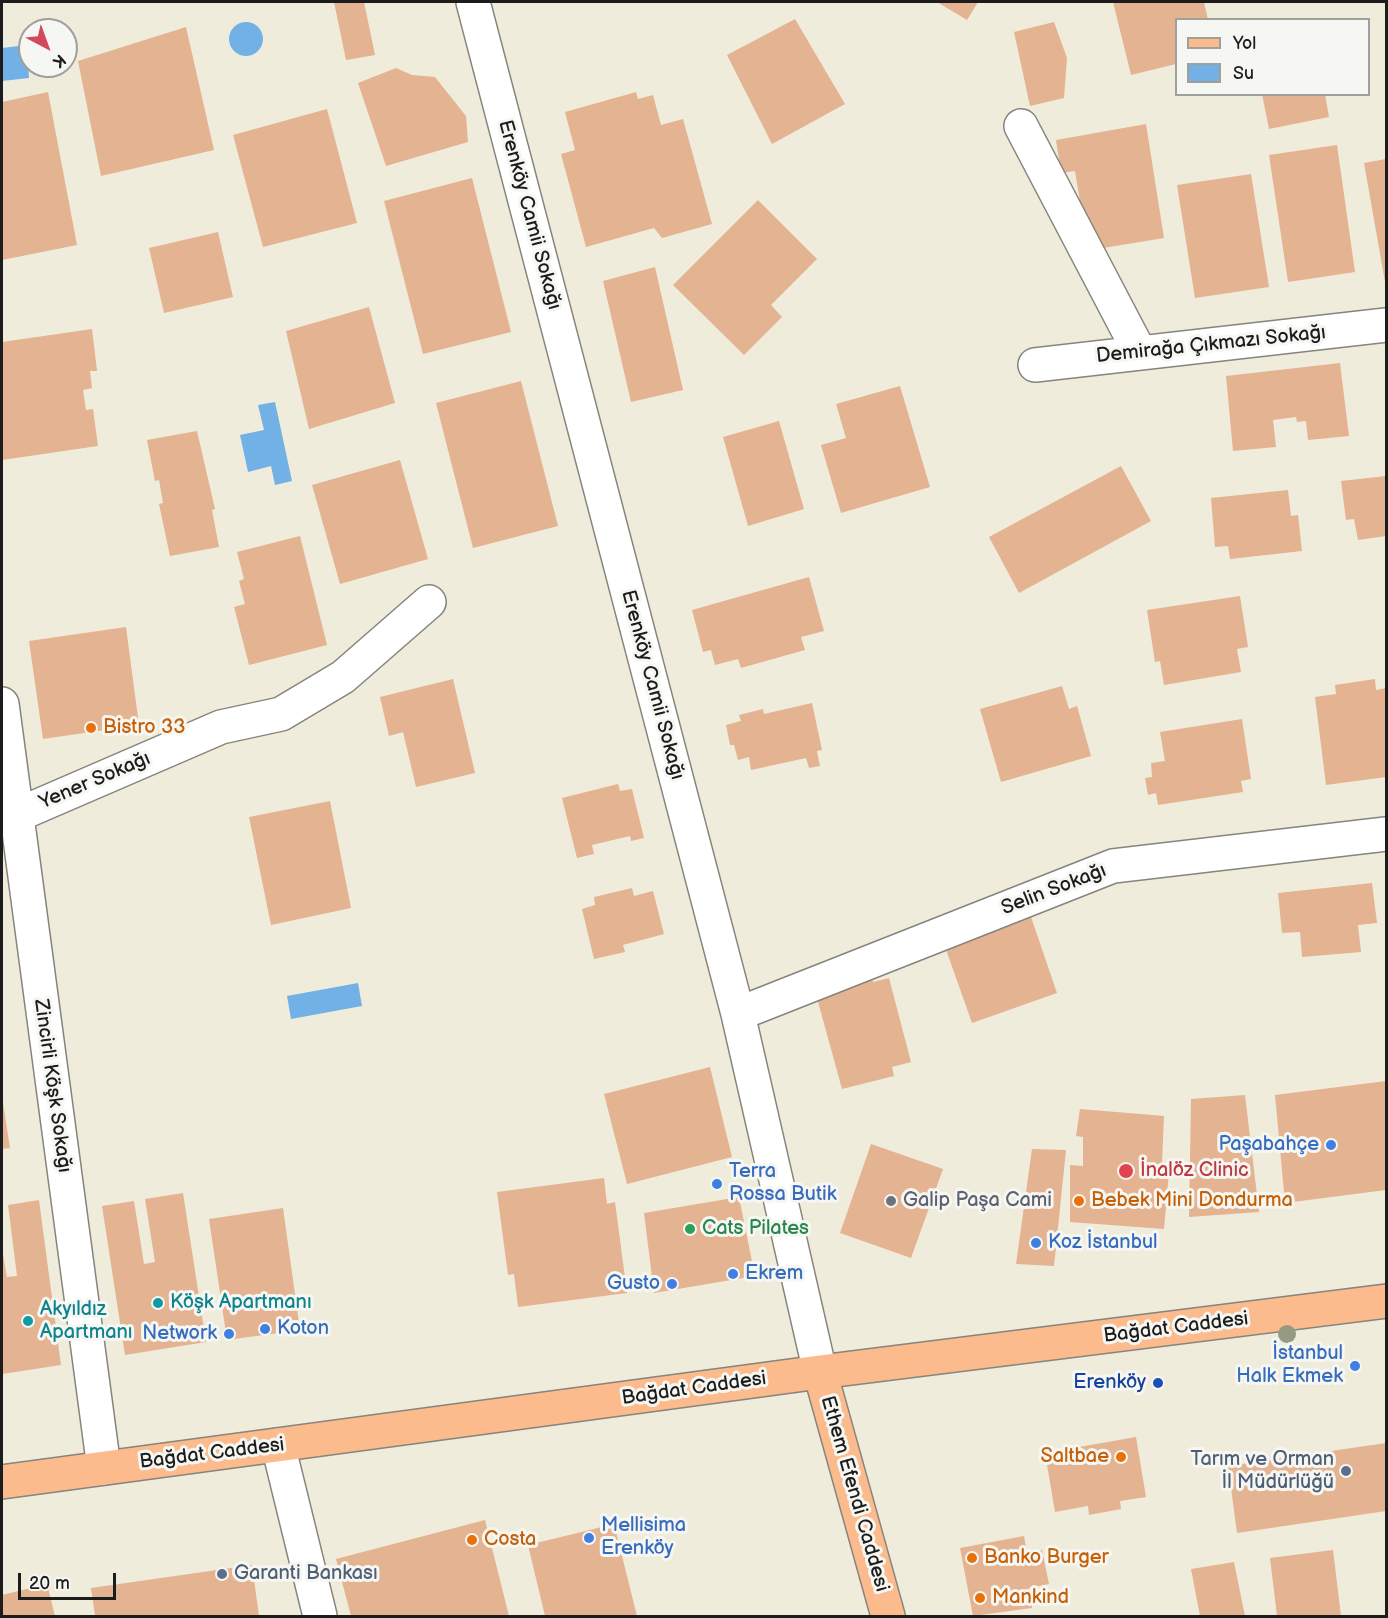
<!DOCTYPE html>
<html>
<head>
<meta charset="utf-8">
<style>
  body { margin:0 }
  #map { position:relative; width:1388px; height:1618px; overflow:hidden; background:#efecdb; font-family:"Balsamiq Sans",sans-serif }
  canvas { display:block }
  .frame { position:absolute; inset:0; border:3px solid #1c1c1c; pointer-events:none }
  .legend { position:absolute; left:1175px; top:18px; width:195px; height:78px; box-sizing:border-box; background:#f6f6f2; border:2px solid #9f9f9c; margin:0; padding:8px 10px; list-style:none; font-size:18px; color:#1c1c1c }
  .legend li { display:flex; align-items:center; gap:12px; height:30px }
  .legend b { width:30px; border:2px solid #9f9f9c }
  .north { position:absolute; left:18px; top:18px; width:60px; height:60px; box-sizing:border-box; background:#f6f6f2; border:2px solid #9f9f9c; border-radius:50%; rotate:139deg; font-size:16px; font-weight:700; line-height:24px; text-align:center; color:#1c1c1c }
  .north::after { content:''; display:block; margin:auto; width:21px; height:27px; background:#d1495b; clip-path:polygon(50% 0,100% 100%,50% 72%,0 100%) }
  .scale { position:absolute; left:18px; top:1573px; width:98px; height:27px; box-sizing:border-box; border:3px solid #1c1c1c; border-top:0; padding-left:8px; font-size:18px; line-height:21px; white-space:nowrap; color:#1c1c1c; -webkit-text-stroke:4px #f6f6f2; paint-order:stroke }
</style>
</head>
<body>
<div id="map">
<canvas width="1388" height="1618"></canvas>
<div class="frame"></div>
<ul class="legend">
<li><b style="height:8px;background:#fbbb8c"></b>Yol</li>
<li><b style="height:16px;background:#72b1e5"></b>Su</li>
</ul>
<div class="north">K</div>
<div class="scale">20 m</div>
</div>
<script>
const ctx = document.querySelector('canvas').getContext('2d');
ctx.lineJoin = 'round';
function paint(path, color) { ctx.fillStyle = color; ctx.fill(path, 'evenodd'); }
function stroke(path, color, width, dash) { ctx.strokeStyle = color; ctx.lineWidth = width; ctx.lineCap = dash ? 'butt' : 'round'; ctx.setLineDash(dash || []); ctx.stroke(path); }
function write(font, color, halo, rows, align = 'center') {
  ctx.font = font + ' "Balsamiq Sans",sans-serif'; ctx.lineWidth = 6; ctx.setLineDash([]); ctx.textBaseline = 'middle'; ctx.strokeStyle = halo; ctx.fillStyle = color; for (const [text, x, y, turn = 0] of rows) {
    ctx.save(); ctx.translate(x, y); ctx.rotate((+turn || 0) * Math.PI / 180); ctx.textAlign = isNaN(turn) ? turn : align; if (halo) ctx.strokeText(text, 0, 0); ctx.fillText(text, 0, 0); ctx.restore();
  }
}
paint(new Path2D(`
  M229 39a17 17 0 1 1 34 0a17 17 0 1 1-34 0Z
  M27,45L29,78L2,81V48Z
  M275,402L292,481L275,485L271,466L248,472L240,435L264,430L258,405Z
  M358,983L362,1006L291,1019L287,996Z`), '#72b1e5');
paint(new Path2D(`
  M334,2H364L375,55L346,60Z
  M937,2H978L967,20Z
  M1113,2H1204L1208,20H1176V64L1131,75Z
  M795,19L845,104L772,144L727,55Z
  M1054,22L1067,58L1064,98L1030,106L1014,32Z
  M186,27L214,150L101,176L78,61Z
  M396,68L412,75L435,77L466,116L468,142L386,166L358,83Z
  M48,92L77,245L2,260V102Z
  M636,92L638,99L653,95L661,125L683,119L712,224L662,238L654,228L586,247L561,154L575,150L565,112Z
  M1262,94H1325L1329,117L1269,129Z
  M327,109L357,223L263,247L233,135Z
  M1146,124L1164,238L1097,249L1093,225L1084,226L1075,171L1061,173L1056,140Z
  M1337,145L1355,272L1288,282L1269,155Z
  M1386,159V282H1385L1364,163Z
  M1251,174L1269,287L1195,298L1177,185Z
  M472,178L511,332L423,354L384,201Z
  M758,200L817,259L771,305L782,317L744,355L673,285Z
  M218,232L233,297L164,313L149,248Z
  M655,267L683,390L631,402L603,281Z
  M369,307L395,403L309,429L286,331Z
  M92,329L97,371H90L92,388L83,390L86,410L93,409L98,446L2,460V342Z
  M1340,363L1349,436L1308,440L1306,421L1297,422L1296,417L1273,420L1276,447L1233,451L1226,376Z
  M521,381L558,526L473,548L436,403Z
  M900,386L930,487L841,513L821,445L846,438L836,404Z
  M779,421L804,509L748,526L723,437Z
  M197,431L215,509L212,510L219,547L170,556L159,504L163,503L159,480L155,481L147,440Z
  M400,460L428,559L340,584L312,485Z
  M1121,466L1151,521L1019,593L989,537Z
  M1386,476V536L1358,540L1354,519L1346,520L1341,481Z
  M1288,490L1291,516L1298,515L1302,551L1230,559L1228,546L1215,547L1211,498Z
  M300,536L327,645L249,665L234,607L245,604L239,581L244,579L237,552Z
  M809,577L824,631L801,637L805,650L741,668L738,659L715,665L711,650L703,652L692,610Z
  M1240,596L1248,647L1237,649L1241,672L1164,685L1160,661L1155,662L1147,610Z
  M126,627L139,725L43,739L29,641Z
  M453,679L475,773L416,787L403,732L389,736L380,697Z
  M1375,679L1376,690L1386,688V777L1326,785L1315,697L1336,694L1335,685Z
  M1062,686L1069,709L1077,706L1091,756L1001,782L980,709Z
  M812,703L822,750L817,751L820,766L809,768L806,758L751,770L749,757L738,760L734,745H730L726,725L741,721L739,715L763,709L764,714Z
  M1242,719L1251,779L1241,781L1243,792L1158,805L1156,793L1148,795L1145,778L1152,777L1151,763L1165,761L1160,732Z
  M618,784L620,791L632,789L644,838L631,841L630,836L592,845L594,854L577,858L562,798Z
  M330,801L351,908L271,925L249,817Z
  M1372,883L1377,923L1358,925L1361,952L1302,957L1300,932L1282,933L1278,893Z
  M632,888L634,896L653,891L664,934L623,945L625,952L594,959L582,909L595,905L594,897Z
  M1030,914L1057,993L972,1023L944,944Z
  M872,975L873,982L889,978L911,1062L892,1067L894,1076L842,1089L815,991Z
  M710,1067L732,1157L627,1184L604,1094Z
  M1386,1081V1190L1285,1203L1275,1095Z
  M1245,1095L1259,1212L1189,1217L1191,1099Z
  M2,1096L10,1148L2,1149Z
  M1080,1109L1164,1116L1162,1164L1169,1172L1164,1229L1070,1222V1165L1083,1166V1137L1076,1136Z
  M871,1144L943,1169L911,1258L840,1233Z
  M1032,1149L1066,1150L1054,1266L1016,1264Z
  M604,1178L607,1204L615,1202L627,1293L518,1307L514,1274L508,1275L497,1192Z
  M183,1193L206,1342L125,1355L102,1206L134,1201L144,1264L155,1262L145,1199Z
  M739,1197L755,1276L654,1293L644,1213Z
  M39,1200L61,1365L2,1374V1249L7,1277L17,1276L8,1205Z
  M283,1208L300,1330L227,1340L209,1219Z
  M1136,1437L1146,1497L1120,1501L1121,1509L1089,1515L1088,1506L1055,1512L1045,1453Z
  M1386,1443V1511L1237,1533L1228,1466Z
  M485,1520L509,1616H351L336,1559Z
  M614,1524L637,1616H545L528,1545Z
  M1024,1536L1027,1553L1042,1550L1049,1584L1029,1588L1032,1608L973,1616L960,1548Z
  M1333,1550L1341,1616H1277L1270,1558Z
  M1234,1562L1245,1616H1200L1191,1569Z
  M252,1565L259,1616H95L91,1588Z
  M47,1584L55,1616H2V1595Z`), '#e4b391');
const minor = new Path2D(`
  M473,2L738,1014L820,1372
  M1021,126L1140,353
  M1035,365L1386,325
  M2,704L104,1468
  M2,816H15L221,727L281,714L343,677L429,602
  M738,1014L1113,866L1386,834
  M278,1445L320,1616`);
const major = new Path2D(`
  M820,1372L888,1616
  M2,1482L820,1372L1386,1301`);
stroke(minor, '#86847c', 36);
stroke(major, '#86847c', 36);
stroke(minor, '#fff', 33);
stroke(major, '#fbbb8c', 33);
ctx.fillStyle = '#959b83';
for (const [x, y] of [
  [1287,1334]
]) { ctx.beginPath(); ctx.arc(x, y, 9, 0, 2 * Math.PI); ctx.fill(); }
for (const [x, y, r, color] of [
  [91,728,6,"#e8710a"],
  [1331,1145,6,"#3f7fe0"],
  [1126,1171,8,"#e0444e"],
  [717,1184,6,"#3f7fe0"],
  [891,1201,6,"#6b7280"],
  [1079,1201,6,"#e8710a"],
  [690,1229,6,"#2e9e5b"],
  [1036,1243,6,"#3f7fe0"],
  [733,1274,6,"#3f7fe0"],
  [672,1284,6,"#3f7fe0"],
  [158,1303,6,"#0f9aa8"],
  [28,1321,6,"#0f9aa8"],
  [265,1329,6,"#3f7fe0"],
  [229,1334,6,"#3f7fe0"],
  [1355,1366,6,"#3f7fe0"],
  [1158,1383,6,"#1a4fb4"],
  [1121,1457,6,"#e8710a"],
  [1346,1471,6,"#5c6f8a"],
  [589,1538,6,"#3f7fe0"],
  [472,1540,6,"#e8710a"],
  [972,1558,6,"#e8710a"],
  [222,1574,6,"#5c6f8a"],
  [980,1598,6,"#e8710a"]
]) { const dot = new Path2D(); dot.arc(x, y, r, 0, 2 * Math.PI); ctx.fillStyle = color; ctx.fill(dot); stroke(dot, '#f6f6f2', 2); }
write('20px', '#1c1c1c', '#f6f6f2', [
  ["Erenköy Camii Sokağı",529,215,75],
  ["Demirağa Çıkmazı Sokağı",1211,345,-6],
  ["Erenköy Camii Sokağı",652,685,75],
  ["Yener Sokağı",95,781,-23],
  ["Selin Sokağı",1054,890,-21],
  ["Zincirli Köşk Sokağı",52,1086,82],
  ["Bağdat Caddesi",1176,1328,-7],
  ["Bağdat Caddesi",694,1389,-8],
  ["Bağdat Caddesi",212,1454,-7],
  ["Ethem Efendi Caddesi",854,1494,74]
]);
write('20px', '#c56008', '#f6f6f2', [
  ["Bistro 33",103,728],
  ["Bebek Mini Dondurma",1091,1201],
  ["Saltbae",1109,1457,"right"],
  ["Costa",484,1540],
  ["Banko Burger",984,1558],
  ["Mankind",992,1598]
], 'left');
write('20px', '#366cbe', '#f6f6f2', [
  ["Paşabahçe",1319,1145,"right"],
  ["Terra",729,1172],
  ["Rossa Butik",729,1195],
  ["Koz İstanbul",1048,1243],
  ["Ekrem",745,1274],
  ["Gusto",660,1284,"right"],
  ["Koton",277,1329],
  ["Network",217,1334,"right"],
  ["İstanbul",1343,1354,"right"],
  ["Halk Ekmek",1343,1377,"right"],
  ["Mellisima",601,1526],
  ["Erenköy",601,1549]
], 'left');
write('20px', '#be3a42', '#f6f6f2', [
  ["İnalöz Clinic",1140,1171]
], 'left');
write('20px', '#5b616d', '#f6f6f2', [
  ["Galip Paşa Cami",903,1201]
], 'left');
write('20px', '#27864d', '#f6f6f2', [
  ["Cats Pilates",702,1229]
], 'left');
write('20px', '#0d838f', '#f6f6f2', [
  ["Köşk Apartmanı",170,1303],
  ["Akyıldız",40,1310],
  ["Apartmanı",40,1333]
], 'left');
write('20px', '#164399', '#f6f6f2', [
  ["Erenköy",1146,1383]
], 'right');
write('20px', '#4e5e75', '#f6f6f2', [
  ["Tarım ve Orman",1334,1460],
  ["İl Müdürlüğü",1334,1483],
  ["Garanti Bankası",234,1574,"left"]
], 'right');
</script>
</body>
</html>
